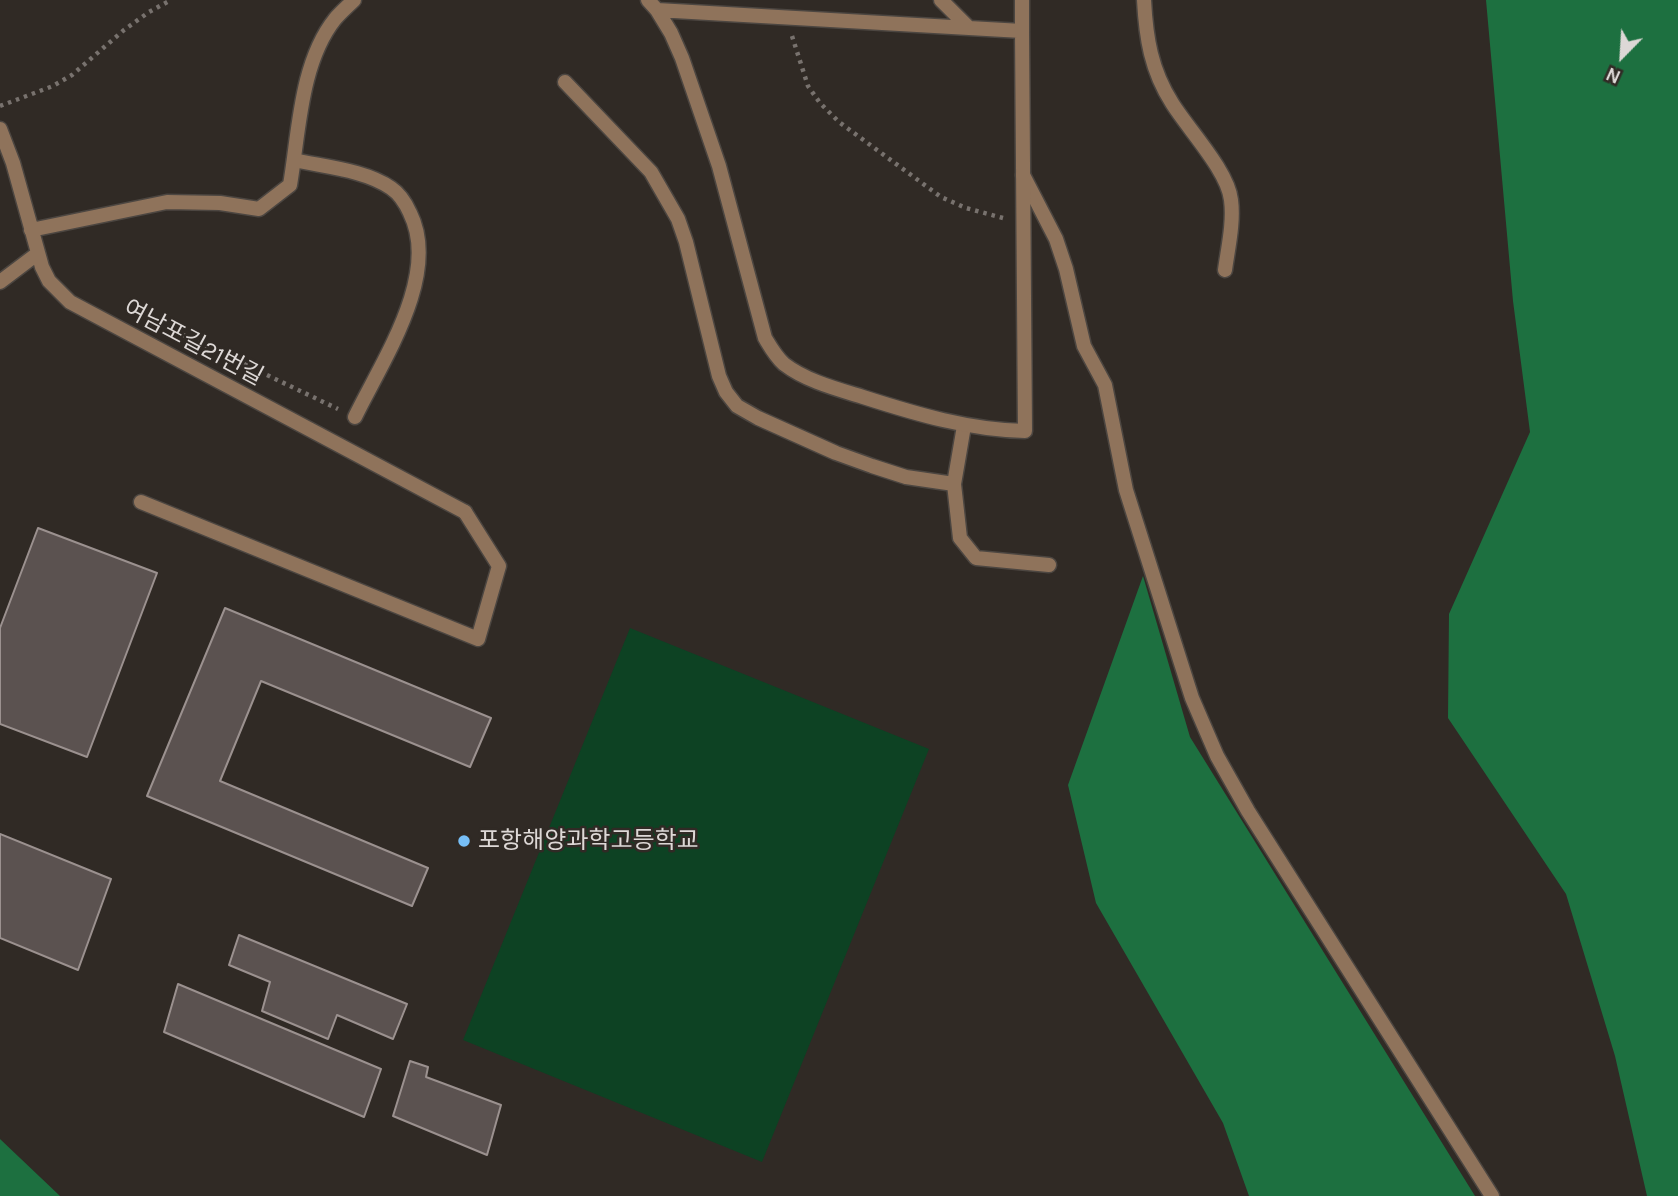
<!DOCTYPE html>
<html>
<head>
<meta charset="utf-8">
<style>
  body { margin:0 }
  #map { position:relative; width:1678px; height:1196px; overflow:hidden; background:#302a25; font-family:Karla,sans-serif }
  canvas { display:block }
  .north { position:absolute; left:1587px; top:21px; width:70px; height:70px; -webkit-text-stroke:5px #302a25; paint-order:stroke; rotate:204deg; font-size:19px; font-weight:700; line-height:28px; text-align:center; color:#ddd8d6 }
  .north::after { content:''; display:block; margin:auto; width:24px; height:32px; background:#ddd8d6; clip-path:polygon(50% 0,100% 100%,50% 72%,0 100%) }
</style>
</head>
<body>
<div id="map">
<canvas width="1678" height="1196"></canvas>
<div class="north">N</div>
</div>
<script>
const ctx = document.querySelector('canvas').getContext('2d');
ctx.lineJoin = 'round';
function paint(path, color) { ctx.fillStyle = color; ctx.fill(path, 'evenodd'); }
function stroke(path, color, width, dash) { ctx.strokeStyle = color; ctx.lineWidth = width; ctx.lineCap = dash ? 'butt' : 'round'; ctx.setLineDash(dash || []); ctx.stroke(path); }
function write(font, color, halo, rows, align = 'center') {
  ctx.font = font + ' Karla,"Noto Sans KR",sans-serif'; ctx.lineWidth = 5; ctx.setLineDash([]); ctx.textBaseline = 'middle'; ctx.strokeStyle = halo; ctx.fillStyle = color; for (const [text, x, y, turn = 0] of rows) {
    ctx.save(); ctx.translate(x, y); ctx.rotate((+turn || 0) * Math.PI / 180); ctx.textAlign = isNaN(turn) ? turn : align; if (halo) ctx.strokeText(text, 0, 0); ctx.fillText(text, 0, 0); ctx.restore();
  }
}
paint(new Path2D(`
  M630,628L929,749L762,1162L463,1040Z`), '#0d4223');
paint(new Path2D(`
  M1486,0H1678V1196H1647L1615,1056L1566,894L1448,718L1449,614L1530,432L1513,301Z
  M1143,576L1190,737L1475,1196H1249L1223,1123L1096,903L1068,785Z
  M0,1139L60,1196H0Z`), '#1d7040');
const building = new Path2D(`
  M38,528L157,573L87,757L0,724V628Z
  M225,608L491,718L470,767L261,681L220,781L428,868L412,906L147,796Z
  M0,834L111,879L78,970L0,938Z
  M239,935L407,1004L393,1039L337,1015L328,1039L262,1011L270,982L229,965Z
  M178,984L381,1069L364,1117L164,1032Z
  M410,1061L428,1067L426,1077L501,1105L487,1155L393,1116Z`);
paint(building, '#5b5250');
stroke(building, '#9b918f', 2);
const service = new Path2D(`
  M565,82L651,172L678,219L686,242L719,376L726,392L737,406L758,418L836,453L872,466L906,477L954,484L964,426
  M294,160C325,167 365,170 391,188C400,194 406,204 410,213C441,275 382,361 355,417
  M1023,175L1056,239L1066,269L1084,346L1105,385L1126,490L1192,698L1217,756L1248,811L1492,1196
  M954,484L960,538L976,558L1049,565
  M141,502L478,639L499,566L465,512`);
const minor = new Path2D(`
  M648,0L657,10L671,33L682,58L719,166L765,338C771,348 776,357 784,364C806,381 837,389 863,397C916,414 969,430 1025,431L1022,31L969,28L941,0
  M1022,0V31
  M1144,0C1146,38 1151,70 1172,103C1188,129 1228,171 1231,200C1234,222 1228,248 1225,270
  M657,10L969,28
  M0,129L13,163L42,267L49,281L70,302L465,512
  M31,230L167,202L220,203L259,209L290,185C299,133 300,63 335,19C341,12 348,6 354,0
  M0,282L37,254`);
stroke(service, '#4c4641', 17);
stroke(minor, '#4c4641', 17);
stroke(new Path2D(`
  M792,36L808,86L820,103L839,122L941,197L966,208L1003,218
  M0,106L53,86L72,75L124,30L149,12L171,0
  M175,331L338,409`), '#78726e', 4.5, [3.5, 5]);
stroke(service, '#8f735b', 14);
stroke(minor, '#8f735b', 14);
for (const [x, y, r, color] of [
  [464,841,7,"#77bff7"]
]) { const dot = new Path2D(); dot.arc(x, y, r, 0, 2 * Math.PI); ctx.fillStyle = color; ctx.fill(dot); stroke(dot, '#302a25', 2.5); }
write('24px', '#ddd8d6', '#302a25', [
  ["여남포길21번길",193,343,28]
]);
write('24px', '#ddd8d6', '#302a25', [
  ["포항해양과학고등학교",478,841]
], 'left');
</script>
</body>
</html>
